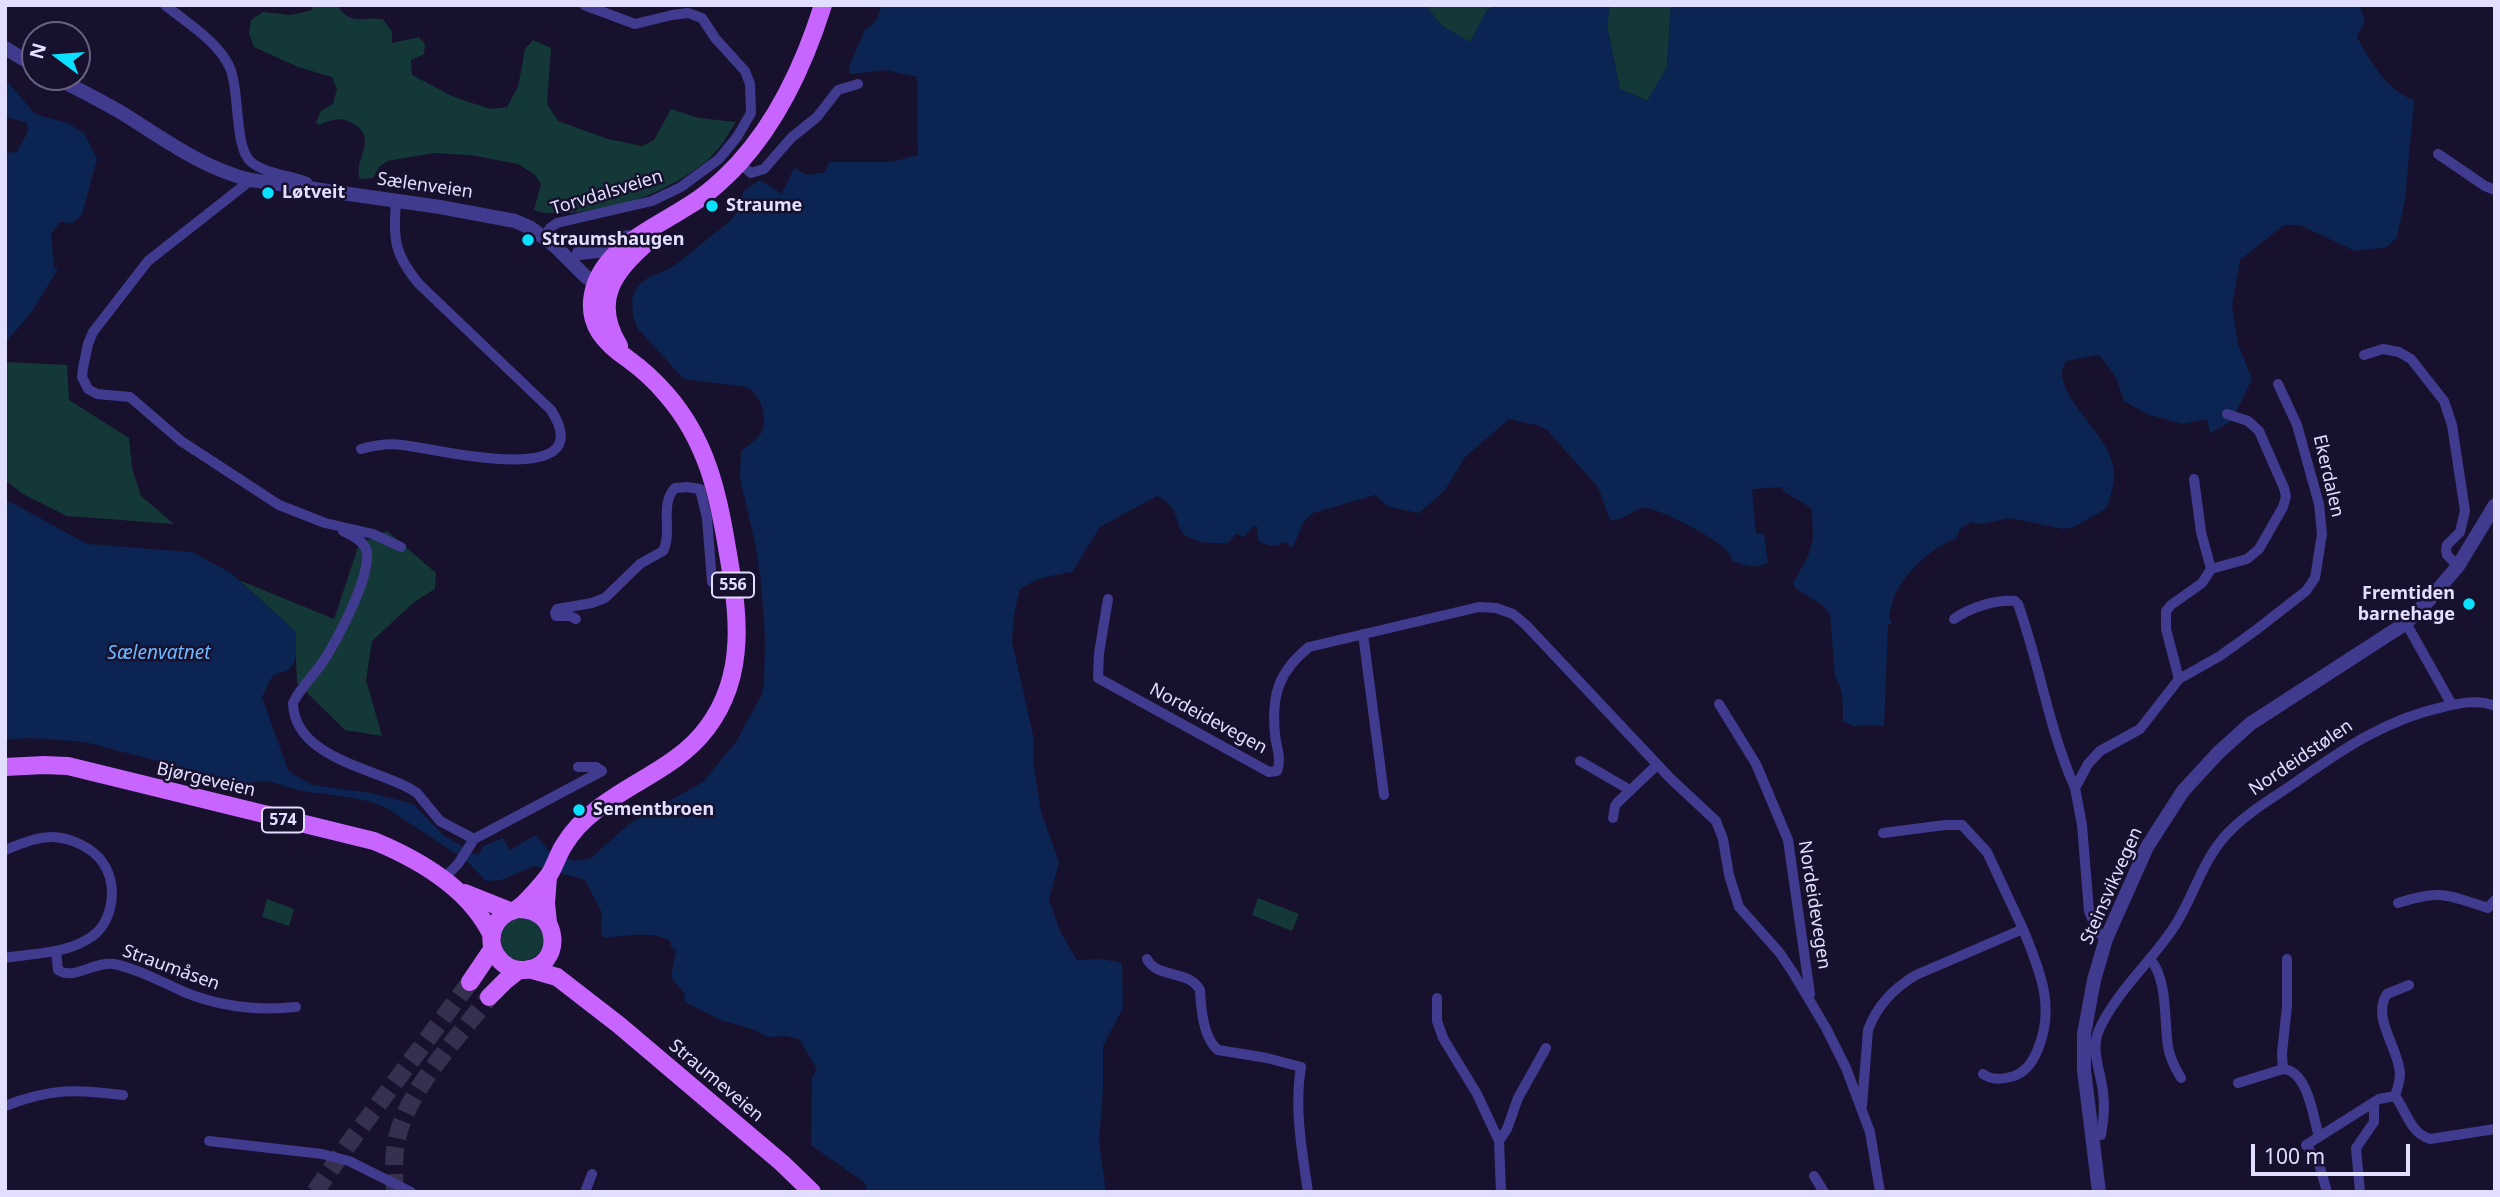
<!DOCTYPE html>
<html>
<head>
<meta charset="utf-8">
<style>
  body { margin:0 }
  #map { position:relative; width:2500px; height:1197px; overflow:hidden; background:#17112e; font-family:"Noto Sans",sans-serif }
  canvas { display:block }
  .frame { position:absolute; inset:0; border:7px solid #e2deff; pointer-events:none }
  .north { position:absolute; left:21px; top:21px; width:70px; height:70px; box-sizing:border-box; background:#17112e; border:2px solid #686382; border-radius:50%; rotate:286deg; font-size:19px; font-weight:700; line-height:28px; text-align:center; color:#e2deff }
  .north::after { content:''; display:block; margin:auto; width:24px; height:32px; background:#0ae1ff; clip-path:polygon(50% 0,100% 100%,50% 72%,0 100%) }
  .scale { position:absolute; left:2251px; top:1144px; width:159px; height:32px; box-sizing:border-box; border:4px solid #e2deff; border-top:0; padding-left:9px; font-size:21px; line-height:24px; white-space:nowrap; color:#e2deff; -webkit-text-stroke:5px #17112e; paint-order:stroke }
</style>
</head>
<body>
<div id="map">
<canvas width="2500" height="1197"></canvas>
<div class="frame"></div>
<div class="north">N</div>
<div class="scale">100 m</div>
</div>
<script>
const ctx = document.querySelector('canvas').getContext('2d');
ctx.lineJoin = 'round';
function paint(path, color) { ctx.fillStyle = color; ctx.fill(path, 'evenodd'); }
function stroke(path, color, width, dash) { ctx.strokeStyle = color; ctx.lineWidth = width; ctx.lineCap = dash ? 'butt' : 'round'; ctx.setLineDash(dash || []); ctx.stroke(path); }
function write(font, color, halo, rows, align = 'center') {
  ctx.font = font + ' "Noto Sans",sans-serif'; ctx.lineWidth = 5; ctx.setLineDash([]); ctx.textBaseline = 'middle'; ctx.strokeStyle = halo; ctx.fillStyle = color; for (const [text, x, y, turn = 0] of rows) {
    ctx.save(); ctx.translate(x, y); ctx.rotate((+turn || 0) * Math.PI / 180); ctx.textAlign = isNaN(turn) ? turn : align; if (halo) ctx.strokeText(text, 0, 0); ctx.fillText(text, 0, 0); ctx.restore();
  }
}
paint(new Path2D(`
  M313,5H337C351,27 364,16 383,19L392,32V43L419,37L425,44L424,54L411,60L412,75L454,97L490,109L507,107L518,87L525,49L533,40L551,48L547,104L558,121L608,139L642,146L654,140L671,109L699,118L736,122C728,134 720,149 710,158C689,177 657,193 630,202C608,208 554,219 534,210L541,184L534,174L518,164L470,155L434,153L387,161L379,167L373,178L360,179C353,159 380,138 352,123C340,116 331,120 319,125L316,122L321,111L333,104L337,89L332,77L298,67L254,47L249,33L251,20L263,12L291,15L312,10Z
  M1425,5H1500L1487,10L1470,43L1441,25Z
  M1610,5H1671L1667,67L1648,101L1620,89L1607,26Z
  M5,362L67,365L69,400L129,438L132,468L141,496L174,524L67,516L23,494L5,480Z
  M387,531L436,573L435,589L414,602L372,641L366,680L382,736L345,730L297,683L295,631L239,580L334,619L359,544Z
  M1258,898L1299,914L1292,931L1252,915Z
  M267,899L294,909L289,926L262,917Z
  M500 939a22 22 0 1 1 44 0a22 22 0 1 1-44 0Z`), '#143837');
paint(new Path2D(`
  M881,5H1425L1441,25L1470,42L1487,10L1500,5H1610L1607,26L1620,89L1647,101L1667,67L1671,5H2359C2367,23 2365,21 2357,37C2371,62 2386,90 2414,100L2405,200L2397,237L2387,247L2355,251L2300,225H2284L2240,260L2232,305L2238,344L2252,379L2232,421L2210,433L2207,419L2182,424L2147,414L2124,401L2116,377L2099,355L2067,361C2064,365 2061,370 2062,376C2069,411 2109,434 2114,471C2115,484 2110,496 2107,508L2074,527L2063,529L2011,518L1980,524L1972,522L1960,529L1956,539C1933,546 1909,569 1897,590C1892,598 1891,609 1889,618L1891,619V624H1888L1884,726L1857,725V727L1843,722C1843,707 1844,689 1835,677L1830,614L1822,605L1795,588L1793,583L1808,556L1813,539L1812,510L1808,506L1783,491V487L1752,489L1756,534H1764L1768,563C1755,569 1746,566 1733,561C1731,559 1730,555 1728,552C1720,540 1659,508 1645,508C1631,509 1624,522 1610,520L1598,487L1547,430L1540,426L1509,419L1465,457L1445,490L1419,513L1389,507L1375,495L1313,513L1304,521L1293,547L1289,546L1288,542L1280,543L1279,546H1270L1258,541L1257,526L1253,527L1244,537L1236,534L1228,543C1214,543 1196,544 1185,535C1174,526 1182,508 1157,496L1100,527L1072,572C1053,575 1036,578 1020,589L1014,614L1012,642L1033,735V761L1041,812L1059,862L1049,900L1061,933L1077,960L1102,959L1122,963L1123,1008L1103,1046V1090L1099,1142L1106,1192H867L865,1183L811,1145L812,1076L817,1069L799,1039L785,1036L767,1037L755,1030L721,1020L685,1002L684,997L686,995L671,978L676,951L671,947V942C657,930 622,936 604,938L601,933L602,913L585,880L534,866L501,880L486,881L467,861L385,807C359,796 332,796 304,791C281,788 272,776 246,784L85,742L31,738L5,740V499L87,544L192,552L231,573L295,631C296,642 299,662 288,670C283,673 277,671 273,676C268,682 266,691 262,697L288,770L293,774L312,785L371,793L413,804L443,835L476,855L480,853L483,846L503,838L510,850L536,835L549,851L573,861L591,858L629,824L703,782L736,742L761,696L764,684L765,639L761,582L755,542L740,479L741,451C747,446 754,442 759,436C770,423 762,395 747,387L684,379L638,329L633,316L632,299L637,287L646,279L674,266L730,221L737,212L744,191L760,180L782,194L794,168L808,175L825,172L830,162H891L918,155L917,77L886,70L849,74V67L865,29C875,26 879,16 881,5Z
  M5,79L35,114L67,123L84,133L97,159L82,215L72,223L60,222L51,234L54,268L58,269L31,313L5,343V153L17,152L28,131L27,123L5,116Z`), '#0c2452');
stroke(new Path2D(`
  M315,1192L347,1146L470,982
  M395,1192C394,1174 393,1155 397,1138C409,1087 458,1038 489,997`), '#35304d', 18, [18, 9]);
stroke(new Path2D(`
  M165,5C186,22 219,42 230,68C240,90 234,148 251,162C266,174 290,175 307,182L311,188
  M2438,154L2485,186L2495,190
  M739,163L751,173L764,169L791,138L817,117L838,90L858,84
  M251,180L148,261L93,332L88,344L83,368L82,377L88,389L97,394L130,397L181,441L279,505L325,523L373,534L401,547
  M544,237L550,228L557,223L652,201L681,187L719,159L737,137L751,113L750,84L745,71L715,38L702,18L688,13L672,15L635,24L584,5
  M2364,355L2383,349L2399,352L2411,359L2444,401L2452,425L2465,511L2460,532L2447,545L2446,550L2447,555L2458,566
  M361,449C375,445 388,443 403,445C433,448 603,492 551,410L419,284C394,254 393,239 396,201
  M2194,479L2201,532L2211,569
  M343,531C351,535 361,539 365,547C377,566 335,645 322,663C313,676 300,688 293,703C294,757 372,768 409,788L417,793L440,821L474,839
  M1108,599L1099,653L1098,678L1269,772L1277,771C1282,758 1276,747 1275,734C1271,695 1279,671 1309,647L1479,607L1496,608L1513,614L1526,625L1670,778L1716,821L1723,839L1729,875L1739,907L1779,952L1792,971L1826,1028L1846,1068L1870,1132L1880,1192
  M576,619L570,616H556L555,613L557,609L592,603L605,598L640,564L663,551C673,532 659,504 675,488L687,487L700,489L707,518L712,582L732,577
  M1954,619C1969,608 1996,599 2015,601L2018,604C2040,665 2048,727 2075,788
  M2406,623L2452,705
  M1363,634L1384,795
  M2179,679L2166,629V611L2171,605L2202,583L2211,569L2247,559L2259,549L2283,507L2286,496L2284,488L2259,431L2248,421L2227,414
  M1719,704L1756,764L1788,840L1810,994
  M1580,761L1630,790
  M1613,818L1615,806L1618,802L1657,765
  M5,850C21,844 35,837 52,837C69,837 94,848 103,863C119,886 113,925 88,939C64,954 33,953 5,958
  M443,879L458,864L474,839L602,771L596,767H578
  M2398,903C2441,889 2447,895 2488,908L2495,900
  M2106,939L2097,931L2089,911L2082,825L2075,788L2088,764L2100,751L2140,729L2179,679L2220,656L2256,630L2306,591L2315,578L2322,534L2319,504L2297,425L2278,384
  M56,951L58,970C74,981 93,961 114,964C138,969 162,982 184,992C221,1007 257,1011 296,1007
  M1147,959C1157,979 1188,969 1200,990C1201,1008 1203,1038 1218,1050L1267,1058L1301,1067C1294,1108 1302,1151 1308,1192
  M2150,959C2168,979 2164,1021 2168,1047C2170,1059 2175,1068 2181,1078
  M2287,959V1006L2282,1053L2283,1069C2308,1071 2313,1116 2319,1137
  M2409,985L2387,994C2371,1018 2399,1048 2400,1074C2400,1081 2397,1090 2395,1096C2407,1112 2410,1133 2430,1139L2495,1129
  M1437,998V1021L1443,1038L1477,1094L1499,1141
  M1983,1074C1993,1081 2003,1079 2014,1076C2027,1071 2033,1061 2038,1049C2056,1006 2039,969 2023,929
  M2238,1083L2283,1069
  M5,1106C51,1088 76,1089 123,1095
  M1862,1106L1868,1030C1877,1005 1894,988 1916,975L2023,929L1987,852L1962,825H1945L1883,833
  M2093,1137L2101,1135C2104,1120 2105,1107 2103,1092C2101,1072 2090,1050 2099,1030C2116,992 2151,962 2174,927C2193,898 2202,861 2226,835C2245,814 2270,800 2293,784C2342,750 2384,720 2443,707C2460,703 2479,699 2495,706
  M209,1141L322,1154L349,1161L411,1192
  M1814,1176L1824,1192
  M585,1192L592,1174
  M1501,1192L1499,1141L1507,1129L1518,1098L1546,1048
  M2327,1192L2319,1164L2306,1145L2379,1099L2395,1096
  M2360,1192L2356,1148L2374,1122V1103`), '#403b8e', 10);
stroke(new Path2D(`
  M5,48L35,66
  M55,77C77,89 100,100 122,113C164,139 202,168 251,180L440,207L515,221L531,228L556,247L586,277L596,283L605,282
  M579,253L598,251L628,237
  M2099,1192L2084,1070V1034L2094,980L2106,939L2147,847L2183,791L2218,753L2250,724L2406,623L2429,600L2458,566L2495,505`), '#403b8e', 14);
stroke(new Path2D(`
  M619,346C591,300 614,270 651,239
  M5,767L44,765L68,766L374,841C420,860 470,889 492,936
  M548,877L546,903L548,923
  M465,893L510,911
  M517,909C562,907 564,968 524,970C513,971 502,965 496,955C487,941 492,923 505,914C509,911 514,911 517,909C525,904 544,882 549,875C555,866 558,854 564,845C572,832 583,820 595,811C632,781 678,767 707,728C748,674 738,610 727,548C718,492 706,440 667,395C656,382 642,369 628,359C605,343 587,325 593,294C602,248 653,229 688,206C707,195 724,179 739,163C780,118 805,62 823,5
  M529,969L557,977L619,1025L782,1163L812,1192
  M470,982L493,948
  M489,997L505,981L519,970`), '#c965ff', 18);
for (const [x, y, r, color] of [
  [268,193,7,"#0ae1ff"],
  [712,206,7,"#0ae1ff"],
  [528,240,7,"#0ae1ff"],
  [2469,604,7,"#0ae1ff"],
  [579,810,7,"#0ae1ff"]
]) { const dot = new Path2D(); dot.arc(x, y, r, 0, 2 * Math.PI); ctx.fillStyle = color; ctx.fill(dot); stroke(dot, '#17112e', 2.5); }
for (const [x, y, w] of [
  [733,585,42],
  [283,820,42]
]) { const box = new Path2D(); box.roundRect(x - w / 2, y - 12.5, w, 25, 5); ctx.fillStyle = '#17112e'; ctx.fill(box); stroke(box, '#e2deff', 2); }
write('bold 16px', '#e2deff', null, [
  ["556",733,585],
  ["574",283,820]
]);
write('18px', '#e2deff', '#17112e', [
  ["Sælenveien",425,186,8],
  ["Torvdalsveien",607,193,-17],
  ["Ekerdalen",2328,476,77],
  ["Nordeidevegen",1208,719,28],
  ["Nordeidstølen",2301,758,-34],
  ["Bjørgeveien",206,780,13],
  ["Steinsvikvegen",2112,886,-66],
  ["Nordeidevegen",1814,905,81],
  ["Straumåsen",171,968,20],
  ["Straumeveien",716,1081,40]
]);
write('bold 18px', '#e2deff', '#17112e', [
  ["Løtveit",282,193],
  ["Straume",726,206],
  ["Straumshaugen",542,240],
  ["Fremtiden",2455,594,"right"],
  ["barnehage",2455,615,"right"],
  ["Sementbroen",593,810]
], 'left');
write('italic 19px', '#6cb8ff', '#17112e', [
  ["Sælenvatnet",159,654]
]);
</script>
</body>
</html>
